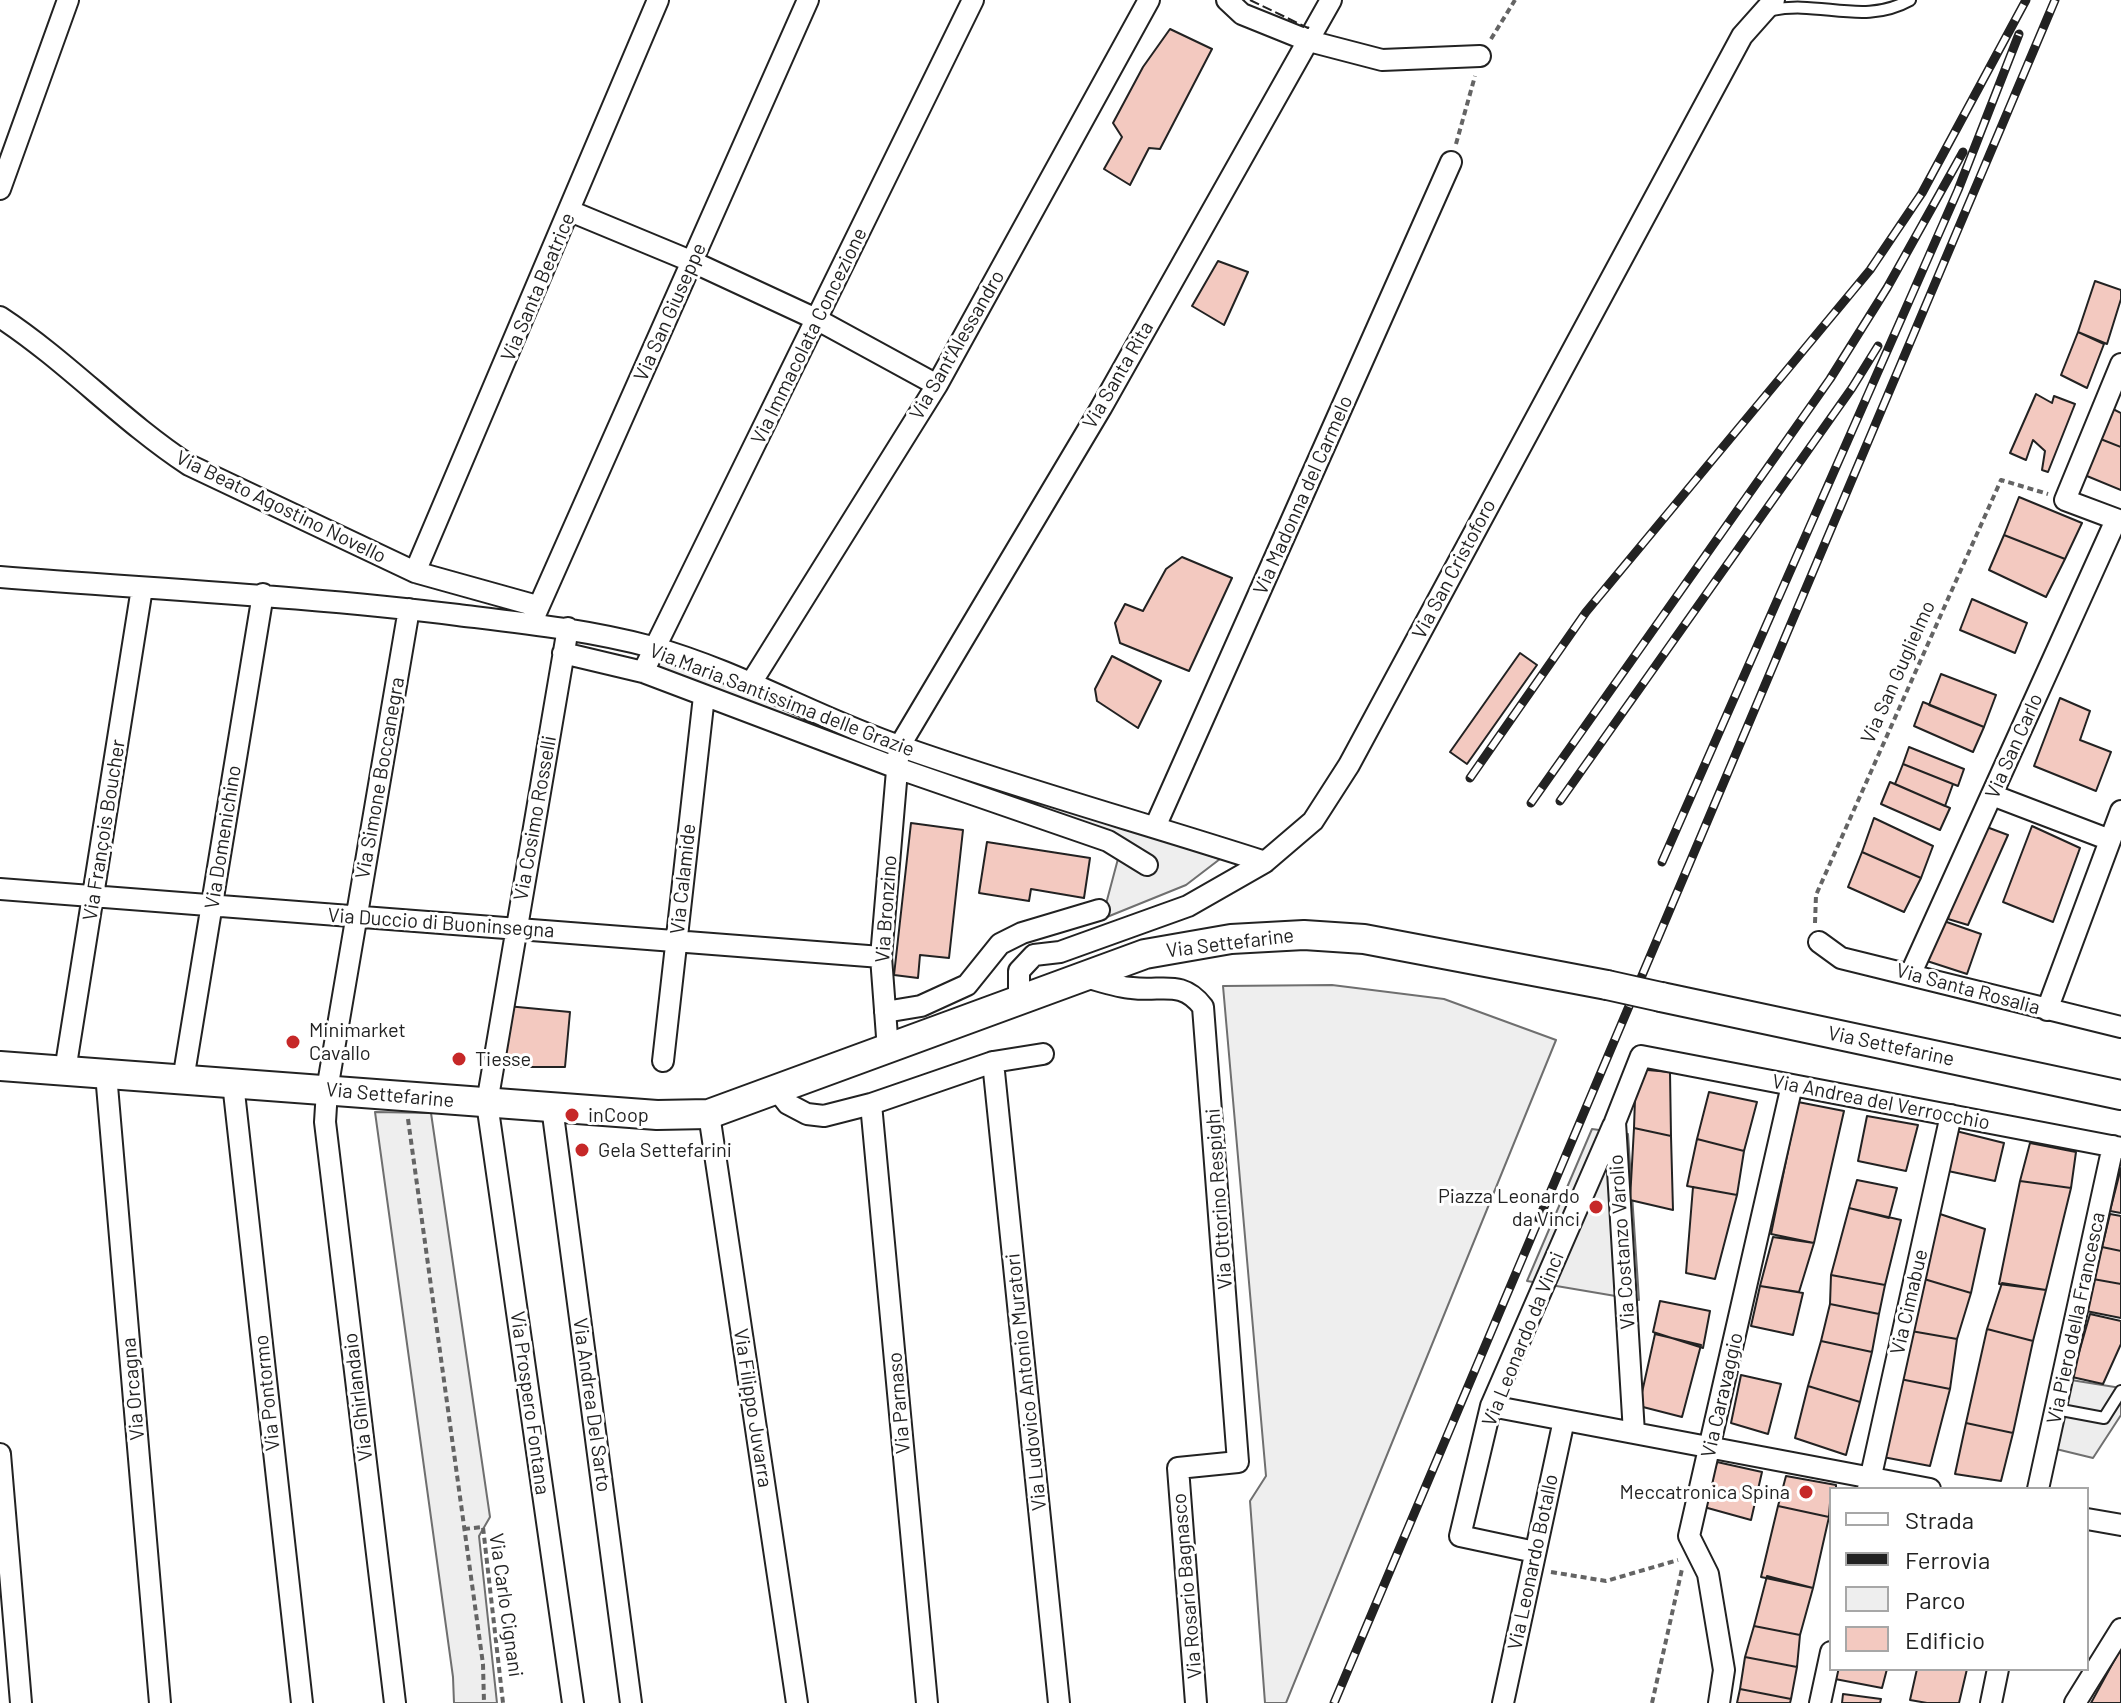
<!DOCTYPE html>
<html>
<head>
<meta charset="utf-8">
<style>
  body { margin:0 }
  #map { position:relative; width:2121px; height:1703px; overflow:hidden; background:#fff; font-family:Barlow,sans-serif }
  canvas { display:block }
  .legend { position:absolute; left:1829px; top:1487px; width:260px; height:184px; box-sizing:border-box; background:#fff; border:2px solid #a7a7a7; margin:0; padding:10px 14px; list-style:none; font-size:24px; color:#222 }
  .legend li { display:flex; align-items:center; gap:16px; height:40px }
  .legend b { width:40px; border:2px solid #a7a7a7 }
</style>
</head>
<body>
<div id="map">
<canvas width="2121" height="1703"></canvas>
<ul class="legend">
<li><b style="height:10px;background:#fff"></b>Strada</li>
<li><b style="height:10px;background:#222"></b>Ferrovia</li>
<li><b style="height:22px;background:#eee"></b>Parco</li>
<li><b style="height:22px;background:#f3c9c0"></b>Edificio</li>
</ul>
</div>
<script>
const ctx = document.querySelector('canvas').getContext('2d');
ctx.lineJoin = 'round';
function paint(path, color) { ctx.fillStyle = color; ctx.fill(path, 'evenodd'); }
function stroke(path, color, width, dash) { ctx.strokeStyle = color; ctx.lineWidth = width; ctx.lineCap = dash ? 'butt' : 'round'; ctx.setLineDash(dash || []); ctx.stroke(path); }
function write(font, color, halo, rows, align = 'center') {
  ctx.font = font + ' Barlow,sans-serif'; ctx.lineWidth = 6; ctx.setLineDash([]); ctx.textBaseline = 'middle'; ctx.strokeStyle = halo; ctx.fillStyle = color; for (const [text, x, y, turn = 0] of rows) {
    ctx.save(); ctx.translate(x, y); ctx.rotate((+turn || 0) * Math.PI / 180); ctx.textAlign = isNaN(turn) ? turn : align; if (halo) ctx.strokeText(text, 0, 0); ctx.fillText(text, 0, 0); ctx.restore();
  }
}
const green = new Path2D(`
  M660,656L877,744L872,754L655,669Z
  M911,756L1220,859L1186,885L1102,919L1123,840L910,767Z
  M1332,985L1444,999L1556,1040L1286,1703H1265L1250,1501L1266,1476L1223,986Z
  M375,1112L431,1113L490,1517L479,1536L497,1703H454L453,1677Z`);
paint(green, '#eee');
stroke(green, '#6f6f6f', 2);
const parking = new Path2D(`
  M1592,1129L1628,1134L1639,1300L1527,1281Z
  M2071,1380L2121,1388V1415L2093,1458L2056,1449Z`);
paint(parking, '#ededed');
stroke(parking, '#6f6f6f', 2);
const building = new Path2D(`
  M1170,29L1212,49L1160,149L1149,148L1130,185L1104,169L1122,137L1113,123L1143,67Z
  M1218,261L1248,272L1224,325L1192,306Z
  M2095,281L2121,290V299L2107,344L2078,332Z
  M2078,332L2104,344L2087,388L2061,375Z
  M2036,394L2052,403L2054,396L2075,404L2048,472L2042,470L2045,451L2033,440L2026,460L2010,453Z
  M2111,408L2121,413V447L2098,438Z
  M2098,438L2121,447V490L2082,474Z
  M2019,497L2082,523L2065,559L2004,535Z
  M2004,535L2065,559L2046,597L1989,570Z
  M1182,557L1232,578L1189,671L1120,643L1115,623L1125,604L1143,611L1166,569Z
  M1972,599L2027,623L2015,653L1960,630Z
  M1520,653L1537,665L1467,764L1450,752Z
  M1112,656L1161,681L1138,728L1097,701L1095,689Z
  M1941,674L1996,695L1984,727L1929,705Z
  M2060,698L2090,711L2080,740L2111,752L2096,791L2034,766Z
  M1923,702L1984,727L1973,752L1914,726Z
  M1909,747L1964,769L1958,786L1903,764Z
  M1903,764L1953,784L1945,806L1895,784Z
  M1890,782L1950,808L1940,830L1881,804Z
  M1874,818L1933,846L1921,878L1862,852Z
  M911,823L963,830L949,958L920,955L918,978L894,975Z
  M1984,826L2008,835L1968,925L1948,919L1954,897Z
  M2032,826L2080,848L2053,922L2003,902Z
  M987,842L1090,858L1084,898L1031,889L1029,901L979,893Z
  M1862,852L1921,878L1904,912L1848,887Z
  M1941,920L1981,934L1967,974L1927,961Z
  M507,1006L570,1012L565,1067H499Z
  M1636,1069L1670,1072L1671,1136L1634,1128Z
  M1709,1092L1757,1102L1744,1151L1697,1139Z
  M1798,1102L1844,1111L1814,1243L1771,1234Z
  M1867,1116L1918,1125L1906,1171L1858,1161Z
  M1634,1128L1671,1136L1673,1210L1630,1200Z
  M1956,1131L2004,1143L1995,1181L1948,1171Z
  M1697,1139L1744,1151L1737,1195L1687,1186Z
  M2030,1143L2076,1152L2071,1188L2020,1181Z
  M2121,1168V1213L2110,1211Z
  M1857,1180L1897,1188L1889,1218L1849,1208Z
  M2020,1181L2071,1188L2046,1290L1999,1284Z
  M1693,1187L1737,1195L1715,1279L1686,1273Z
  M1849,1208L1901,1220L1885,1285L1831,1275Z
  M1940,1214L1985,1229L1971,1293L1924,1279Z
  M2110,1214L2121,1216V1251L2102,1247Z
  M1773,1237L1814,1243L1799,1292L1760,1286Z
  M2102,1247L2121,1251V1284L2093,1279Z
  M1831,1275L1885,1285L1879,1314L1830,1304Z
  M1924,1279L1971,1293L1957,1339L1911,1331Z
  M2093,1279L2121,1284V1318L2086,1311Z
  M2002,1283L2046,1290L2033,1341L1987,1329Z
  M1760,1286L1803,1293L1793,1335L1751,1326Z
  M1660,1301L1710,1311L1703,1348L1653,1332Z
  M1830,1304L1879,1314L1872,1352L1821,1341Z
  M2090,1314L2121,1321V1344L2103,1384L2072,1377Z
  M1987,1329L2033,1341L2013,1433L1966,1423Z
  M1911,1331L1957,1339L1950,1389L1900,1379Z
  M1655,1334L1701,1345L1682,1417L1639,1406Z
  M1821,1341L1872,1352L1860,1402L1808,1386Z
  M1741,1375L1781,1384L1768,1434L1731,1423Z
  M1900,1379L1950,1389L1930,1466L1883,1457Z
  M1808,1386L1860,1402L1846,1455L1795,1438Z
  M1966,1423L2013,1433L2001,1481L1955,1474Z
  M1717,1462L1762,1472L1751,1520L1704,1507Z
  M1786,1476L1836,1485V1489H1831L1829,1517L1778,1506Z
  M1778,1506L1829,1517L1813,1588L1761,1577Z
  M1767,1576L1813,1588L1800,1635L1754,1626Z
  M1754,1626L1800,1635L1797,1667L1745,1657Z
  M2121,1648V1703H2091Z
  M1745,1657L1797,1667L1791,1699L1740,1689Z
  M1837,1669H1887L1882,1688L1835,1679Z
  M1917,1669H1967L1959,1703H1927L1910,1700Z
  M1740,1689L1791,1699L1790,1703H1737Z
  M1843,1694L1881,1699L1880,1703H1842Z`);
paint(building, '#f3c9c0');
stroke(building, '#222', 2);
const lane = new Path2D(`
  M1772,10C1821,0 1863,26 1910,0
  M2056,1409L2104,1418L2121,1391`);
const street = new Path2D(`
  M1227,0L1242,14L1309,41L1382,60L1480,56
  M0,189L68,0
  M570,211L693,262L818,320L937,385
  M0,317C67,361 122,421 189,465L415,572L537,606
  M2121,364L2065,500L2121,521
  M415,572L658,0
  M0,577C153,589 306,596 458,615C523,623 588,630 652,647C739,671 817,718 902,747C1021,789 1144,823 1265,862
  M531,624L808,0
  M568,628L487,1103L573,1703
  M563,653L643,672L897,768L1108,841L1147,865
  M643,672L973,0
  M751,683L937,385L1149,0
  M1992,795L2110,840
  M1155,827L1451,162
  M0,889L881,957
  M1819,942L1841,958L2121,1027
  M1911,973L2116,520
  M1082,976C1098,980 1116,987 1132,988C1162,992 1182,979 1203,1007L1238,1462L1178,1468L1196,1703
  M1019,1000V971L1034,955L1060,952L1188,906L1265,862L1313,821L1349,765L1742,36L1774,0
  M2047,1010L2121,811
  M885,1012L921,1006L967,985L1000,944L1022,933L1099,910
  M888,1050L881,957L899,747L1101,408L1331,0
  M663,1061L704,696
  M993,1062L1059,1703
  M65,1071L142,588
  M106,1074L160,1703
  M183,1080L263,594
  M233,1083L302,1703
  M777,1090L788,1104L807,1114L824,1116L871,1104L993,1062L1043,1054
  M871,1104L927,1703
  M552,1107L631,1703
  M709,1114L797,1703
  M1491,1406L1930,1489
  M1634,1433L1615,1122L1641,1056L2121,1148
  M0,1454L21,1703
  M1868,1489L1951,1115
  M2038,1489L2113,1146
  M2087,1519L2121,1525
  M1535,1552L1460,1536L1491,1406L1613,1126
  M395,1703L325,1122L327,1090L409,609
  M1503,1703L1564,1420
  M1719,1703L1724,1670L1708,1574L1689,1536L1792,1085
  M1820,1703L1831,1652
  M1991,1703L1998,1669
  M2075,1703L2121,1629`);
const secondary = new Path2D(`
  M1661,997L2121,1095
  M0,1066L657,1115L709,1114L1145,954L1231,939L1304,935L1364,939L1607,985`);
stroke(lane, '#222', 14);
stroke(street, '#222', 24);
stroke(secondary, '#222', 32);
stroke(new Path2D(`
  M1491,39L1515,0
  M1456,144L1475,76
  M1815,923L1816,895L2001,480L2048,494
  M408,1119L483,1664L484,1703
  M464,1529L483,1527L503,1703
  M1551,1572L1606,1581L1678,1560
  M1652,1703L1682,1569`), '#646464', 4, [6, 4]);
stroke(lane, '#fff', 10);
stroke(street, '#fff', 20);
stroke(secondary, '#fff', 28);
const rail = new Path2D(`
  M1470,778L1586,612L1870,270L1922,193L2026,0
  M1560,801L1852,388L1878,346
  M1531,803L1830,379L1887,288L1963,152
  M1662,862L1958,190L2019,34
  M1334,1703L2055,0`);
stroke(rail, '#222', 9);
stroke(rail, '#fff', 6, [18]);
const secondaryBridge = new Path2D(`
  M1607,985L1661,997`);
stroke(secondaryBridge, '#222', 32, []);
stroke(secondaryBridge, '#fff', 28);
stroke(new Path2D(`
  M1250,0L1308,28L1309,26`), '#222', 2, [10, 4]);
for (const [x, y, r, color] of [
  [293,1042,8,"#c62828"],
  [459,1059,8,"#c62828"],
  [572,1115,8,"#c62828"],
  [582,1150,8,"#c62828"],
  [1596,1207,8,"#c62828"],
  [1806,1492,8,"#c62828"]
]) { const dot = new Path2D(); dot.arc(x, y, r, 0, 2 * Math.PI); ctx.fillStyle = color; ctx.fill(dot); stroke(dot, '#fff', 3); }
write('20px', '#222', '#fff', [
  ["Via Santa Beatrice",538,287,-67],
  ["Via San Giuseppe",670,312,-66],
  ["Via Immacolata Concezione",809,336,-64],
  ["Via Sant'Alessandro",957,345,-60],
  ["Via Santa Rita",1118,375,-60],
  ["Via Madonna del Carmelo",1303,495,-66],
  ["Via Beato Agostino Novello",281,507,26],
  ["Via San Cristoforo",1454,569,-62],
  ["Via San Guglielmo",1898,672,-66],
  ["Via Maria Santissima delle Grazie",782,700,21],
  ["Via San Carlo",2014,746,-66],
  ["Via Simone Boccanegra",380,778,-80],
  ["Via Cosimo Rosselli",535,818,-80],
  ["Via François Boucher",104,830,-81],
  ["Via Domenichino",223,837,-81],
  ["Via Calamide",683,879,-84],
  ["Via Bronzino",886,909,-86],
  ["Via Duccio di Buoninsegna",441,923,4],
  ["Via Settefarine",1230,943,-7],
  ["Via Santa Rosalia",1968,989,15],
  ["Via Settefarine",1891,1046,12],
  ["Via Settefarine",390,1095,5],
  ["Via Andrea del Verrocchio",1881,1102,11],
  ["Via Ottorino Respighi",1219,1199,-94],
  ["Via Costanzo Varolio",1622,1242,-94],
  ["Via Cimabue",1909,1302,-77],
  ["Via Piero della Francesca",2076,1318,-78],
  ["Via Leonardo da Vinci",1523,1339,-68],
  ["Via Ludovico Antonio Muratori",1026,1382,-96],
  ["Via Orcagna",133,1389,-95],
  ["Via Pontormo",267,1393,-96],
  ["Via Caravaggio",1722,1395,-77],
  ["Via Ghirlandaio",358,1397,-97],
  ["Via Prospero Fontana",530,1403,82],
  ["Via Parnaso",899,1403,-95],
  ["Via Andrea Del Sarto",592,1405,82],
  ["Via Filippo Juvarra",753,1408,81],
  ["Via Leonardo Botallo",1533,1562,-78],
  ["Via Rosario Bagnasco",1187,1586,-95],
  ["Via Carlo Cignani",506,1605,82]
]);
write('20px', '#222', '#fff', [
  ["Minimarket",309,1030],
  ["Cavallo",309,1053],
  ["Tiesse",475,1059],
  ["inCoop",588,1115],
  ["Gela Settefarini",598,1150],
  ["Piazza Leonardo",1580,1196,"right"],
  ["da Vinci",1580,1219,"right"],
  ["Meccatronica Spina",1790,1492,"right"]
], 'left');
</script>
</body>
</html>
